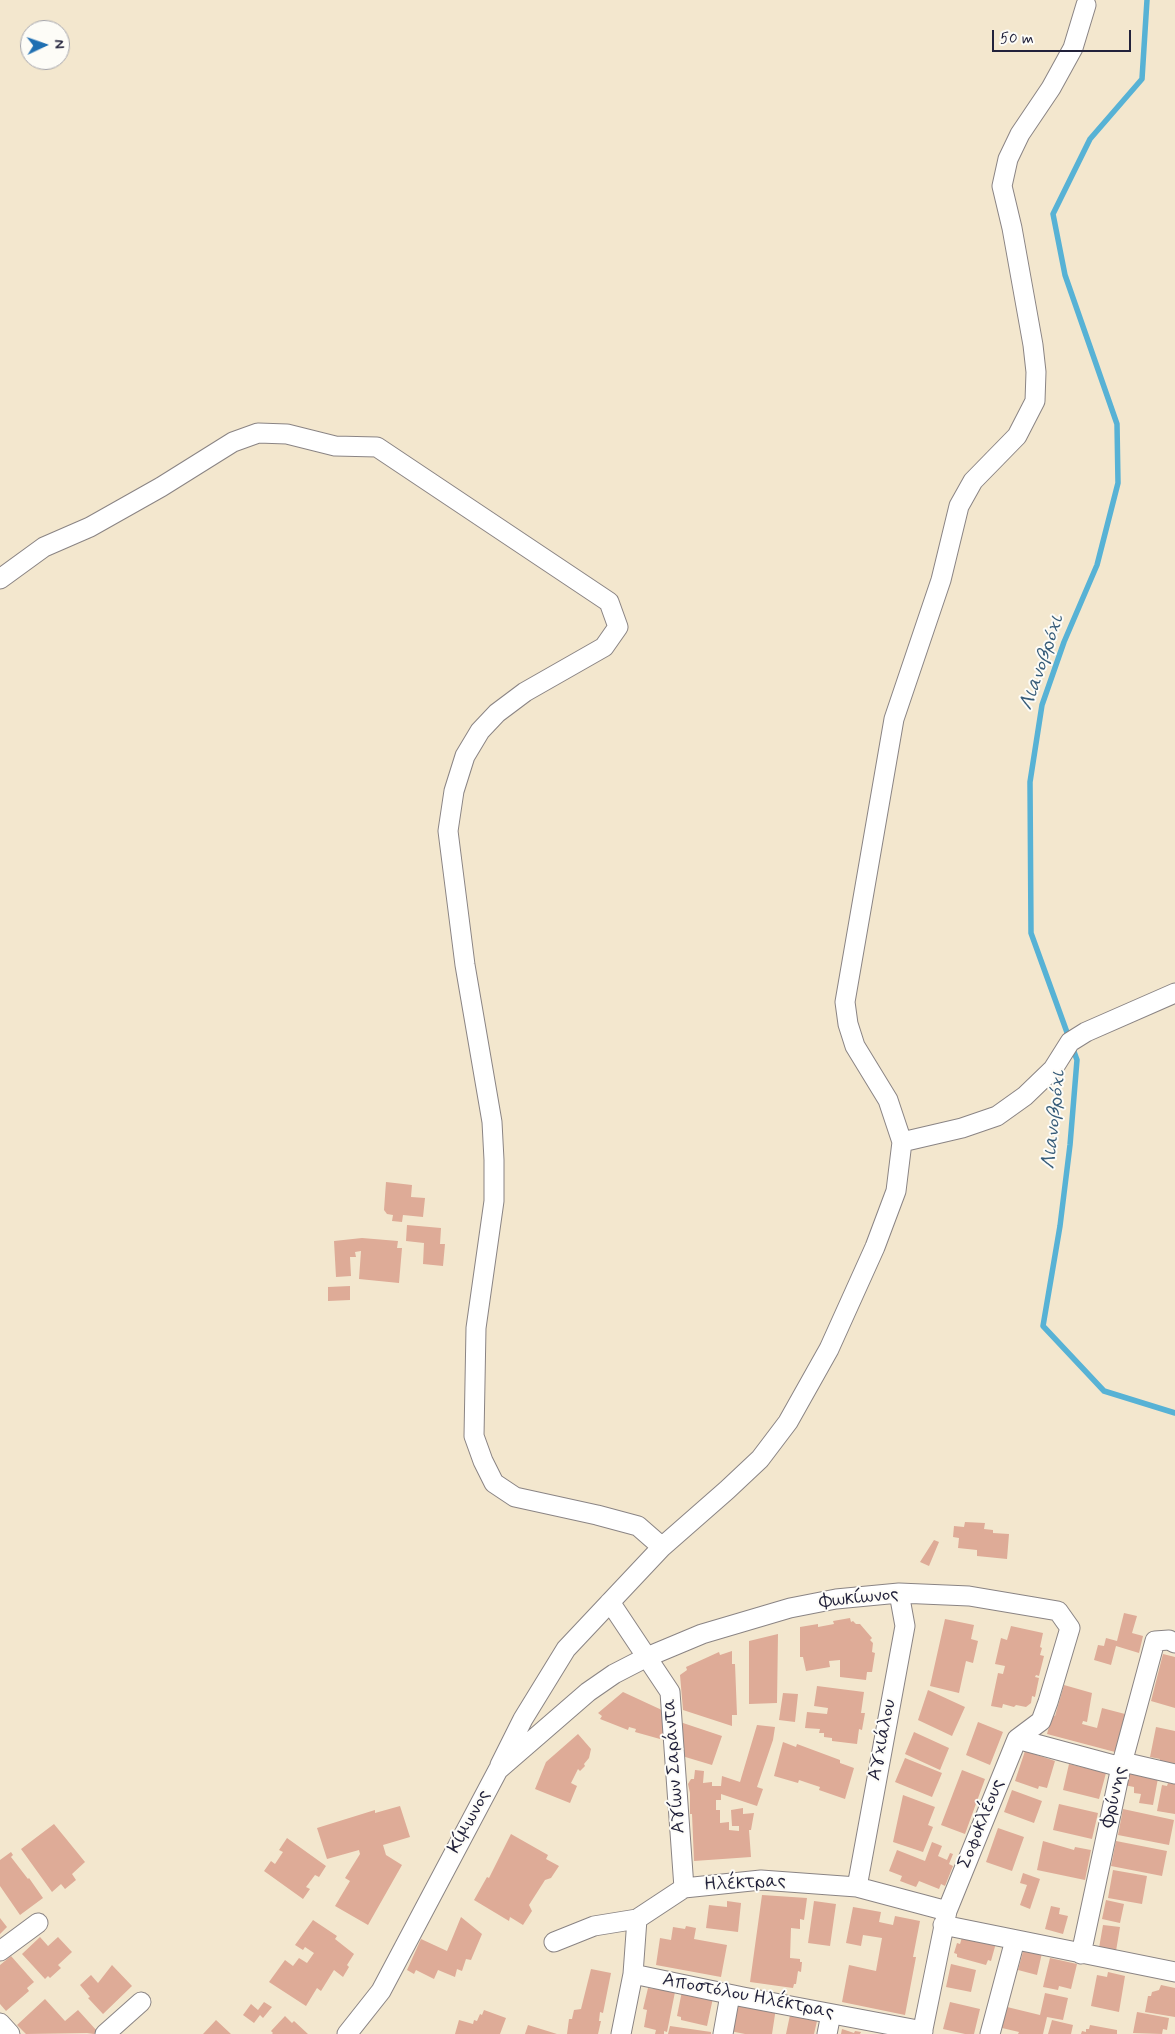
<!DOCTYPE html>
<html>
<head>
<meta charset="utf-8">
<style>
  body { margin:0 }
  #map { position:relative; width:1175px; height:2034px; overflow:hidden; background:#f3e7ce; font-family:Mynerve,sans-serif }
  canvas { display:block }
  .north { position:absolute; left:20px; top:20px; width:50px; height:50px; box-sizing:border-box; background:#fdfcf7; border:1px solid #a5a5ac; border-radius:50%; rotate:87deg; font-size:14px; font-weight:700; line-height:20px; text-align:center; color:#22223b }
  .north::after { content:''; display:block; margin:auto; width:18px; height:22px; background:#1f6fb2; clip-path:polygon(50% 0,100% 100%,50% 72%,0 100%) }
  .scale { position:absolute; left:992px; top:30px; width:139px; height:22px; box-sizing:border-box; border:2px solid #22223b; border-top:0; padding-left:6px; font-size:15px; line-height:18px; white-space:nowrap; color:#22223b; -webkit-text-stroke:4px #fdfcf7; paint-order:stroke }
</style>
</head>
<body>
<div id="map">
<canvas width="1175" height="2034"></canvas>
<div class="north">N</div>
<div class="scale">50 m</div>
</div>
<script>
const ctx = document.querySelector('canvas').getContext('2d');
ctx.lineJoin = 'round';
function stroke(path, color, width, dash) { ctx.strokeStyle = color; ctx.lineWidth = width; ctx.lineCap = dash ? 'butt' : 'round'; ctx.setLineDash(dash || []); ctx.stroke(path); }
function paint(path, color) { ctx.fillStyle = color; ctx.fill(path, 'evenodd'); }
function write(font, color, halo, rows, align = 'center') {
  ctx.font = font + ' Mynerve,sans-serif'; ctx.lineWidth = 4; ctx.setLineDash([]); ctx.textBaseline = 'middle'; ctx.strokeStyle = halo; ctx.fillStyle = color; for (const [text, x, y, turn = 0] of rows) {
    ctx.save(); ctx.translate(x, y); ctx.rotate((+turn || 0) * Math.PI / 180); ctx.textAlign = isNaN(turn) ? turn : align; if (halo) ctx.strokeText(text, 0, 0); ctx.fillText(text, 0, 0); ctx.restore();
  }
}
stroke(new Path2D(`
  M1147,0L1142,79L1090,139L1053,214L1065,275L1117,424L1118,483L1097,565L1064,642L1042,705L1030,782L1031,933L1077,1060L1070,1145L1060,1226L1043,1326L1104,1391L1175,1413`), '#57b2d5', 5.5);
paint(new Path2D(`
  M386,1182L412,1185L411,1197L425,1198L423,1217L403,1215L402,1222L392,1221L393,1215L387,1214L384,1210Z
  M407,1225L441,1228L440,1244H445L443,1266L423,1264L424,1243L406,1241Z
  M362,1238L398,1241L397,1248H402L399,1283L359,1279L361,1251L355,1252L356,1257H350L351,1276L336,1277L334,1241Z
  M350,1286V1300L328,1301V1287Z
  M965,1522L985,1523L984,1529L993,1530V1533L1009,1534L1007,1559L977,1556V1550L958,1548L959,1538L953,1537L954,1526L964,1527Z
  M934,1540L939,1542L929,1566L920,1562Z
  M1124,1613L1137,1616L1132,1633L1143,1636L1139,1653L1116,1646L1111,1665L1094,1660L1098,1645L1104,1646L1106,1638L1117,1641Z
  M850,1618L851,1622L853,1621L856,1624H860L872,1638L870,1640L873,1643L872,1652L875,1653L872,1672H867L866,1680L840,1677V1660L829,1661L830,1667L806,1671L803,1657H800V1627L818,1624V1627L834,1624L833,1621Z
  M945,1619L974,1625L971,1639L978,1641L973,1663L966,1661L959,1693L930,1686Z
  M1011,1626L1043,1633L1040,1647L1042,1648L1040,1655L1044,1656L1039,1676L1036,1675L1035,1677L1039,1678L1035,1697L1032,1696L1031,1703L1026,1707L1016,1705L1014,1707L1003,1704L1002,1708L991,1706L998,1673L1003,1674L1005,1666L995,1664L1001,1638L1007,1640Z
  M778,1634L777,1703L749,1704V1641Z
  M732,1651V1664H735L737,1715H732V1726L683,1710L680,1675L687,1670L686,1667L719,1652L720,1655Z
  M1163,1654L1175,1657V1708L1151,1701Z
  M1064,1685L1092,1693L1087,1722L1083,1721L1082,1724L1097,1728L1102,1708L1125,1714L1115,1752L1047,1734L1052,1715L1055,1716Z
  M817,1686L864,1692L861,1713H865L862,1730L859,1729L857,1744L832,1741V1738L824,1737V1733H819L820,1729L805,1728L807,1712L827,1714L828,1708L814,1706Z
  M928,1690L965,1707L952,1736L918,1720Z
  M623,1692L664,1711V1735H660V1739L635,1732L636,1729L629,1727L628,1730L600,1719L602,1716L598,1713Z
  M783,1693L798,1694L795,1722L779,1720Z
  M680,1722L722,1736L712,1765L682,1756Z
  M978,1722L1003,1732L990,1765L966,1755Z
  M757,1725L775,1727L773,1740L757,1787L763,1789L757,1806L721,1794V1800H716V1810H720V1823L729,1822V1830L739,1831V1826H732L731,1810L743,1808V1814L754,1813L751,1830H749L751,1857L694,1861L692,1814H690V1793L688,1784L691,1779H694L695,1770L704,1771L703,1783L712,1782V1786H721L722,1776L740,1782Z
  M1156,1727L1175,1731V1767L1159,1764L1160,1759L1150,1757Z
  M914,1732L949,1748L940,1770L905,1754Z
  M578,1734L591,1749L589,1758L584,1764L585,1766L580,1771L578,1769L571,1783L577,1786L570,1803L535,1789L546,1762Z
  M783,1742L796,1747L797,1744L840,1760V1763L854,1768L845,1799L819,1790L820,1787L799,1780L798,1783L774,1776Z
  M1025,1751L1055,1761L1047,1788L1039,1786L1038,1789L1015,1781Z
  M905,1758L942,1773L932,1797L895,1782Z
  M1069,1764L1106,1773L1099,1799L1063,1790Z
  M1127,1768L1159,1773L1153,1805L1139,1803L1141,1794L1134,1793V1787L1124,1785Z
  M962,1770L985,1779L965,1834L941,1825Z
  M1168,1783L1175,1784V1814L1157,1811L1162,1785L1167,1786Z
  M1012,1790L1042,1801L1034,1823L1004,1812Z
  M903,1795L935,1807L928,1825L933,1827L923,1852L893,1842Z
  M1059,1804L1098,1813L1092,1839L1053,1830Z
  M400,1806L410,1837L383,1845L386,1855L402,1865L368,1925L335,1906L350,1881L345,1878L360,1854L359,1850L327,1859L317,1828L375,1810V1813Z
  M1123,1809L1174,1820L1169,1845L1118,1835Z
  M54,1824L85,1862L72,1874L76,1880L65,1889L61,1884L52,1892L21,1849Z
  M998,1828L1024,1837L1012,1871L986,1862Z
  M511,1834L548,1855L546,1859L559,1866L551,1878L545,1880L529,1905L532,1911L523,1925L510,1917L509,1921L474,1900L487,1877L489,1878Z
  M287,1838L326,1866L319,1877L315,1875L306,1887L310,1889L303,1899L264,1871L271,1861L275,1864L283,1852L279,1850Z
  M1043,1841L1074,1850L1075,1847L1091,1850L1085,1880L1037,1870Z
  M1116,1841L1167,1851L1162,1876L1111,1866Z
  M932,1842L942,1846L938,1856L947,1860L950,1853L953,1854L949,1864L953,1866L945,1886L941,1884L939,1889L919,1881L916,1887L900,1881L902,1876L889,1871L897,1850L925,1861Z
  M11,1852L13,1855L11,1857L28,1879L29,1878L43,1898L20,1915L0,1886V1860Z
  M1113,1870L1147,1876L1142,1904L1108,1898Z
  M1023,1873L1040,1879L1030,1909L1020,1905L1027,1885L1020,1883Z
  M762,1895L807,1898L804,1920L800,1919V1929L791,1928L790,1958L800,1959V1962H802L801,1972L798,1971L796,1984H794L793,1988L750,1982Z
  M1106,1900L1124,1904L1120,1923L1102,1919Z
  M727,1901L741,1903L738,1932L706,1928L709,1905L727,1907Z
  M814,1901L836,1904L830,1946L808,1943Z
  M1051,1906L1060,1908L1059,1914L1068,1916L1063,1934L1045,1929Z
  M853,1907L881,1912L879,1922L893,1925L895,1916L920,1921L913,1957H916L905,2015L842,2002L849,1965L876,1971L882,1938L863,1935L861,1946L846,1943Z
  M461,1917L482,1934L471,1960L466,1959L462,1971L457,1969L455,1977L438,1970L434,1979L416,1970L414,1974L407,1970L421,1939L447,1951Z
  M0,1918L7,1927L0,1934Z
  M313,1920L337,1936L335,1939L354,1954L347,1965L349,1967L343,1977L334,1970L321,1991L317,1988L306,2006L269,1982L285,1960L293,1966L299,1958L307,1963L314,1953L305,1947L303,1950L295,1945Z
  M1103,1925L1120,1927L1116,1951L1099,1948Z
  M686,1926L696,1928L694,1939L727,1945L721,1977L656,1965L660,1938L671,1940L673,1927L685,1929Z
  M963,1934L996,1943L991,1961L988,1960L986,1965L957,1957V1954L954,1953L957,1943L960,1944Z
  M40,1937L48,1946L58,1937L72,1952L58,1965L61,1968L50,1978L48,1976L45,1979L22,1954Z
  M1024,1948L1042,1953L1037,1975L1018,1970Z
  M11,1956L34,1982L27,1988L29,1991L6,2011L0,2004V1965Z
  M1050,1958L1077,1964L1071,1989L1059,1986L1058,1990L1043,1987Z
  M951,1964L976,1970L971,1992L946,1987Z
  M112,1965L132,1986L103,2014L88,1998L90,1997L80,1985L91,1975L98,1983Z
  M591,1969L611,1973L603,2013L600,2012L599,2021H601L598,2034H567L569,2019H572L574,2010L581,2009Z
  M1108,1972L1125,1976L1119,2012L1091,2006L1097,1975L1107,1977Z
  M657,1984L675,1992L667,2032L664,2031V2034H655L656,2030L644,2027L647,2010L643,2009L648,1988L655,1989Z
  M1161,1985L1175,1988V2017L1145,2012L1148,1996H1151L1152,1992L1159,1990Z
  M682,1991L713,1998L707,2026L681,2020V2017L677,2016Z
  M1045,1993L1068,1998L1063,2020L1047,2017L1043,2034H1018L1019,2032L1002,2028L1007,2007L1040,2015Z
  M45,1999L65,2021L78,2010L97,2031L94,2034L87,2033L26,2034L17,2025Z
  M735,2001L776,2008L772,2034H745L730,2031Z
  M264,2002L272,2007L263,2018L260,2015L254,2023L243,2015L251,2004L258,2010Z
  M950,2002L980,2009L974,2034H965L943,2029Z
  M484,2010L506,2018L500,2034H455L459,2020L473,2024L474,2020L477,2021L480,2014L482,2015Z
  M1137,2012L1169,2018L1167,2030L1163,2029L1162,2034L1133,2033Z
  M790,2015L817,2021L814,2034H786Z
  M285,2016L292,2023L294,2021L308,2034H272L273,2033L271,2031Z
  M216,2020L231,2034H203Z
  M1052,2020L1073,2025L1071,2034H1048Z
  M528,2025L557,2034H525Z
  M1090,2025L1117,2030V2034H1081L1082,2031L1086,2032V2029H1089Z
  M670,2026L711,2032V2034H668Z
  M842,2029L854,2033L855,2031L861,2032L860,2034H841Z`), '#deab97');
const minor = new Path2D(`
  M1086,5L1073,48L1051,88L1020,134L1008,159L1002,186L1012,228L1033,345L1036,372L1035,401L1017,436L973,481L959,506L941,580L894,719L845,1002L848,1024L855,1046L888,1100L902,1142L962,1128L997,1116L1025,1096L1053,1069L1070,1042L1086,1032L1175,993
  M0,579L44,547L90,527L161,487L233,442L258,433L287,434L335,446L377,447L609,602L618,627L604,647L525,692L497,713L480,731L465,756L454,791L448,831L465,965L492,1122L494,1160V1201L476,1328L474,1436L483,1461L494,1483L515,1497L597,1515L638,1526L662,1547
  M610,1602L670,1692L684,1888
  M1017,1739L1121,1767
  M1123,1762L1175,1774
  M500,1765L523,1719L566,1649L662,1547L727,1490L760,1459L788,1422L829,1349L875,1247L896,1191L902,1142
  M857,1887L905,1626L899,1593
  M943,1925L1175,1972
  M554,1942L594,1926L637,1919L684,1888L761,1880L857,1887L947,1911
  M0,1951L38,1923
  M1081,1954L1121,1767L1155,1641L1169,1640L1175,1643
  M633,1974L743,1997L923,2031
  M0,2023L10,2034
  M105,2034L141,2002
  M347,2034L381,1991L498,1770L588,1692L614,1674L647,1657L702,1634L790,1608L836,1599L899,1593L969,1596L1058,1611L1070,1628L1048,1702L1041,1721L1017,1739L947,1911L922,2034
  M621,2034L633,1974L637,1919
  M723,2034L730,1995
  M827,2034L831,2014
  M990,2034L1015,1940`);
stroke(minor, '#8a8484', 21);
stroke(minor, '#fff', 19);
write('19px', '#22223b', '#fdfcf7', [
  ["Φωκίωνος",859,1599,-6],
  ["Αγχιάλου",883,1740,-79],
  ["Αγίων Σαράντα",675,1766,-94],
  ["Φρύνης",1115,1797,-77],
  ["Κίμωνος",470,1822,-62],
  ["Σοφοκλέους",982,1824,-68],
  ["Ηλέκτρας",745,1884,-3],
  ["Αποστόλου Ηλέκτρας",748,1997,11]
]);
write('italic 20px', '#375c79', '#fdfcf7', [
  ["Λιανοβρόχι",1043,663,-71],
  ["Λιανοβρόχι",1055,1120,-84]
]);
</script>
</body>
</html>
